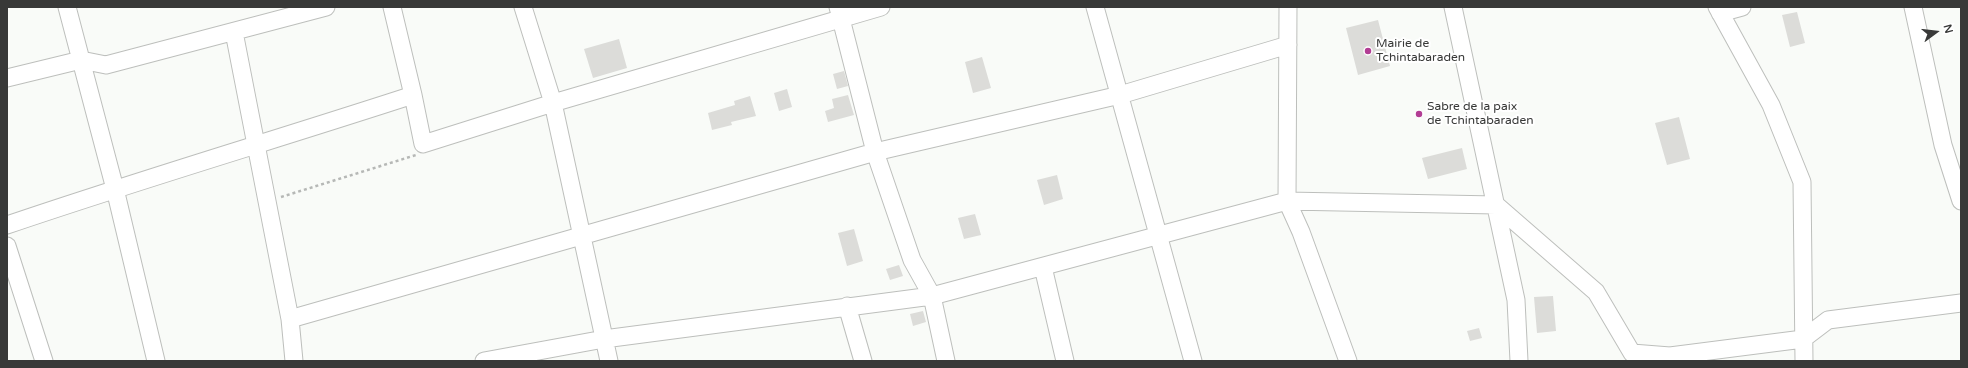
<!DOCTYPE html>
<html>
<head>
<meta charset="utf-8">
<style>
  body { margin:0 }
  #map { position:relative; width:1968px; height:368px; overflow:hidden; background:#f9fbf8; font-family:"Varela Round",sans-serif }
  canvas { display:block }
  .frame { position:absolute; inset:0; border:8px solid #383938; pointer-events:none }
  .north { position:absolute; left:1916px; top:12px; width:40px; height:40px; -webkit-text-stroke:3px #fff; paint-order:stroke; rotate:75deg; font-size:11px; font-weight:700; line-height:16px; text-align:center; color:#383938 }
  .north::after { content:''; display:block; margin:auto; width:14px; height:18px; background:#383938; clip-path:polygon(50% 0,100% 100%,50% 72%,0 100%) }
</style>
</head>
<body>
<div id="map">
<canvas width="1968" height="368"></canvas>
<div class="frame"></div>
<div class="north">N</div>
</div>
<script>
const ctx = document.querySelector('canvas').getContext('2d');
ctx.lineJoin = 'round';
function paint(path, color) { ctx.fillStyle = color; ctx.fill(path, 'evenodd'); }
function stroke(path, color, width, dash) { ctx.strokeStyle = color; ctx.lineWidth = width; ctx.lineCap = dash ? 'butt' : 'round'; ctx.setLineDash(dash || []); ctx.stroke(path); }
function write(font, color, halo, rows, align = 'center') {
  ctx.font = font + ' "Varela Round",sans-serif'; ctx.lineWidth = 4; ctx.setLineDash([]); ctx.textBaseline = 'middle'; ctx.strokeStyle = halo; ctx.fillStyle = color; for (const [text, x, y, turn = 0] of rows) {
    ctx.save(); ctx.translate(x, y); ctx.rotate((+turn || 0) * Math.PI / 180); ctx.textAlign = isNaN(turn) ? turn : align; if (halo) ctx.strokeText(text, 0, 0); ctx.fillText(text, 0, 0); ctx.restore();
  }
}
paint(new Path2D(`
  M1797,12L1805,43L1790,47L1782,15Z
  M1378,20L1390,66L1358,75L1346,28Z
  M619,39L627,68L593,78L584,49Z
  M982,57L991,88L973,93L965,62Z
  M844,71L848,86L837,89L833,74Z
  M787,89L792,107L779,111L774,93Z
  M848,95L854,115L828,122L825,111L834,108L832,99Z
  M750,96L756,116L731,122L732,125L712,130L708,113L735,105L734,101Z
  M1679,117L1690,159L1667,165L1655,123Z
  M1462,148L1467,169L1428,179L1422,158Z
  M1057,175L1063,199L1044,205L1037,180Z
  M975,214L981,235L964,239L958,218Z
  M854,229L863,261L847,266L838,233Z
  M899,265L903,276L890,280L886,269Z
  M1553,296L1556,331L1537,333L1534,297Z
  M923,311L926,322L913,326L910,314Z
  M1479,328L1482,338L1470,341L1467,331Z`), '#dcdcd9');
const street = new Path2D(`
  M67,7L115,189L156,361
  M392,7L413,95L423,144L553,103L881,7
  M523,7L553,103L609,361
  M838,7L875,152L912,260L932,296L946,361
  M1095,7L1193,361
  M1288,7L1287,201L1301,232L1348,361
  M1453,7L1516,300L1519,361
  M1717,7L1771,105L1802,182L1804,361
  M1913,7L1943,145L1961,201
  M1720,13L1742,7
  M234,32L290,319L294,361
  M7,78L81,60L106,65L326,7
  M7,225C142,179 278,139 413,95
  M7,246L44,361
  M1043,267L1065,361
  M847,306L863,361
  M290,319L875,152L1120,95L1288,45
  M484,361L604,339L932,296L1287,201L1496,205L1596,292L1632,353L1670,356L1803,339L1828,320L1961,303`);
stroke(street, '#bdbfbc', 19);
stroke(new Path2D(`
  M281,197L416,155`), '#b6b8b6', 2.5, [3, 3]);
stroke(street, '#fff', 17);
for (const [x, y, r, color] of [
  [1368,51,4,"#b23d94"],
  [1419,114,4,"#b23d94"]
]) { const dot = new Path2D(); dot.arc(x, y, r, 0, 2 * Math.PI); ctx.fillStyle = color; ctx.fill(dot); stroke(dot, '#fff', 1.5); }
write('12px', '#383938', '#fff', [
  ["Mairie de",1376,44],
  ["Tchintabaraden",1376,58],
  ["Sabre de la paix",1427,107],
  ["de Tchintabaraden",1427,121]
], 'left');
</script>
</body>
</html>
